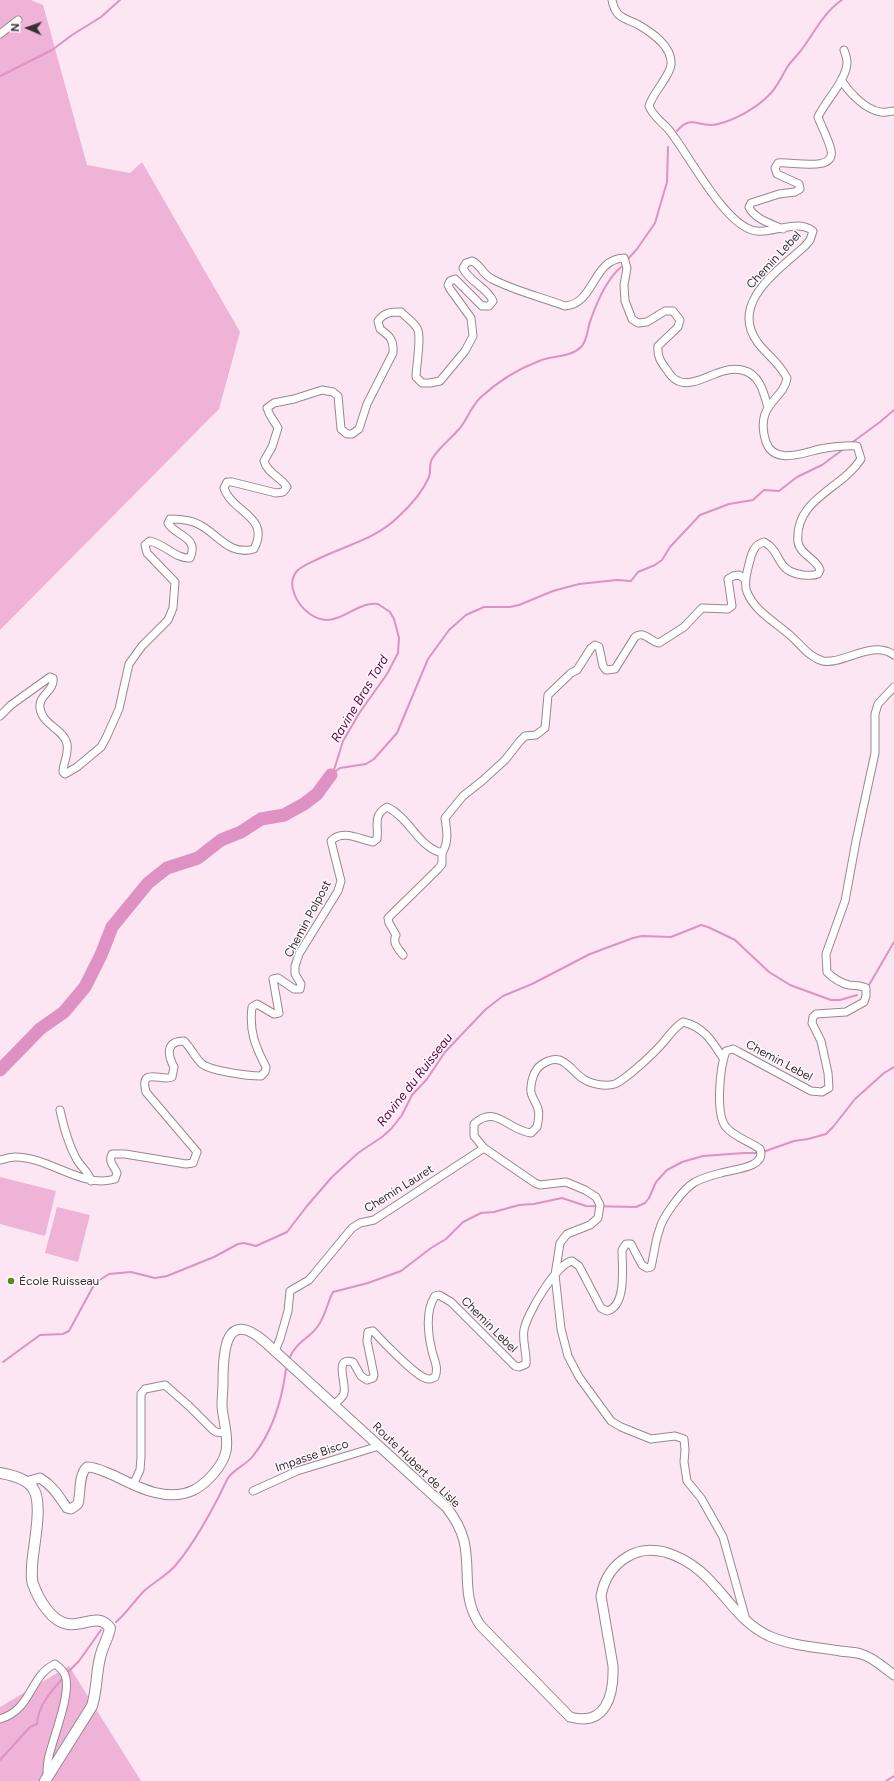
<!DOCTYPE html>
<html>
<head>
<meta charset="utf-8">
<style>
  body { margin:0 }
  #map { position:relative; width:894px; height:1781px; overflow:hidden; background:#fde6f3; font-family:Figtree,sans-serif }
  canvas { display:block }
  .north { position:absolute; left:8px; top:8px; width:40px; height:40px; -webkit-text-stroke:3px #fefafc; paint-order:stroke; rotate:272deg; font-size:11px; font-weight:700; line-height:16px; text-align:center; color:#383035 }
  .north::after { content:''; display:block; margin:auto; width:14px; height:18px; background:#383035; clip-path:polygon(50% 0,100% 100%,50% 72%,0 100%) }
</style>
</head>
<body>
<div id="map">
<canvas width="894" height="1781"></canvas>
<div class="north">N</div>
</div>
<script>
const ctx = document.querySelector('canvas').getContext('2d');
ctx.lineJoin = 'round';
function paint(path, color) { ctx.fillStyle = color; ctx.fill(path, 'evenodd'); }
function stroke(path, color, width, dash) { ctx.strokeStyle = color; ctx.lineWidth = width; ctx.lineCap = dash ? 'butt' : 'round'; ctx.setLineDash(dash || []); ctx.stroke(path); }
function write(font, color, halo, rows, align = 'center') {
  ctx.font = font + ' Figtree,sans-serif'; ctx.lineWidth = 3; ctx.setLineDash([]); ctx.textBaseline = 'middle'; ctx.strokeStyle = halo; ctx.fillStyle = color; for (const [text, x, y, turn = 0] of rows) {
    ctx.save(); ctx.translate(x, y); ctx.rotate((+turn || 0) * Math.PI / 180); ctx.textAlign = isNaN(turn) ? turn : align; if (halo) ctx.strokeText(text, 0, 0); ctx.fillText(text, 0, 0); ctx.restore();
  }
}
paint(new Path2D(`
  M0,0H31L43,5L87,165L130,173L142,162L240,332L219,409L0,630Z
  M0,1177L56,1191L45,1236L0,1224Z
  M57,1207L90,1215L78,1262L45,1253Z
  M69,1666L141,1781H0V1707Z`), '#efb3d7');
stroke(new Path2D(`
  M0,76L52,50L72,35L101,17L120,0
  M677,131C692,113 699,129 718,124C735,120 754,109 766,98C777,89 781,77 788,66C792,60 798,55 802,49C814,33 824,12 842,0
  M627,260L637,249L655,223L667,182L668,147
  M850,444L880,422L894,410
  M333,773L340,768L366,764L374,759L397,733L428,659L449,630L466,615L484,607H510L519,605L553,591L579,584L617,580L631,581L638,572L655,565L662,560L670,547L700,515L729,504L753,500L764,490L779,491L797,477L822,465L845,448
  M331,775L334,770L343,741L360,712L387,674L398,653L399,638L394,619L390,612L378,604C355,600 336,633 310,614C303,609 297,602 294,593C291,585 292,577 297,571C302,566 310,563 316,560C343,546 375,540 398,517C409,507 423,491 429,477C431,471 429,464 432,459C439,447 451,439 460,428C468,418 471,407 480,398C496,383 518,369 539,361C552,355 570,358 581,347C588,340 587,328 591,319C597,302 607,279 621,267
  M869,985L894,942
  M290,1357C297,1341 309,1339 318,1326C326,1315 327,1303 333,1292L368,1283L401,1271L431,1248L446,1239L463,1222L481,1213L494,1212L519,1205L534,1204L562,1198L586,1206L636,1207L645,1203L649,1198L656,1182L667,1170L682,1162L703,1156L744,1153H760L794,1141L808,1139L826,1134L833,1127L855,1099L884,1073L894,1067
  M3,1362L40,1335L63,1334L69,1331L95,1283L109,1274L131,1272L155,1278L167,1276L214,1257L238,1244L244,1243L256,1246L287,1232L307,1206L332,1177L358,1153L382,1137L391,1129L402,1115L412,1095L427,1079L445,1052L486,1009L503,996L532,984L590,954L633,938L642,936L671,937L701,925L708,927L735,940L769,972L790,985L831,1000H840L857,995
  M116,1622C127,1613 134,1601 144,1591C154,1582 166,1576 175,1566C192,1546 205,1523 217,1500C221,1493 224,1485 228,1478C234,1469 246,1465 253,1456C273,1431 282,1400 286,1369
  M67,1673L79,1661L101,1630
  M0,1760L30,1727L37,1724C38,1705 52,1690 64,1677
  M886,1781L894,1776`), '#e091c3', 2);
stroke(new Path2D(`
  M0,1070L40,1029L64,1012L85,987L101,955L112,927L148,883L167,868L198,858L221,840L241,832L261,819L284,815L304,804L317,794L331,775`), '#e091c3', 13);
const minor = new Path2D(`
  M612,0C613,6 614,9 618,14C623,19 631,21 637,24C651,32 673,46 671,65C669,78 653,92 649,106C654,119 665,123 672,134C690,157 727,229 757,231C775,233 797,219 813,231L810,240L805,246C780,269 728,303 758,343C768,356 778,361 787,378C785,393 770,400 765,414C762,423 763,433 766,442C774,465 803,453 820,449C832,447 845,445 857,446L861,459C842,489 794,499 798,542C800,555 817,559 820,570L818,574C813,576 809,575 803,575C774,571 783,552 764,542C752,545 751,557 748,568C746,576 744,585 747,592C755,612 777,623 792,637C801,645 810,658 823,661C843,665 872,639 894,655
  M0,34L18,20
  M841,80C849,92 865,110 881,112C885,113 890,111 894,111
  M783,229C772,224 754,219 749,207L751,203L779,194L795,192L800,189L799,184L777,174L775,168L778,163C790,161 836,173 831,150C828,138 822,128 818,117C825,101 847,80 847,62C847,58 845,53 844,50
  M0,716L11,705L50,677L53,678C55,691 38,695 40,708C42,725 64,729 67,744C69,754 63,763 63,772L65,774L77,767L101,747L106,738L119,709L129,664L142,646L168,620L173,608L175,582L147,553L145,545L150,541C166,545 176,559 190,558C200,537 175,536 168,523L170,519C179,519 192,520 200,525C219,535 229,556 254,549C271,516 232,513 224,488L227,482H232L276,493L283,492L287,487C281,477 267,473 264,461L272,447L278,428C274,420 270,418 267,408L274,403L294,399L322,390L333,392L338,396L341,429L347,434H352L359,429L367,404L393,353C394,340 390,336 380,329L378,321C384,312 392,312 401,312C406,317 413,322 417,328C422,335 416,367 416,377L422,383H430L440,381L465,351L473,336L471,318L450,289L448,285L450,281L455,279L482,306H489L493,301C487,287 469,282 463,268L466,263L472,261C480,264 483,275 492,279C515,291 541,297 565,306C595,304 592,259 624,258L627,268L624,285L625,301L632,319L638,323L647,322L665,311H673L680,320L678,327L658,346C657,357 661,362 667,370C670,375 673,379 678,381C696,389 719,365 742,370C760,374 764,393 768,408
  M403,955C398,948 392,943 396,935L389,923L388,918L438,869L442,864V853
  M723,1058C712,1041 704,1027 683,1022C672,1029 668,1038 660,1046C651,1056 626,1079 615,1084C605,1087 590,1084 582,1078C569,1069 562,1050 541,1065C534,1070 530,1083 531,1092C532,1098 537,1104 538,1109C540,1115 538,1122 537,1127L531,1133C507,1130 496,1104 474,1124V1136L484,1148L535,1183L540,1185L566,1182L585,1190L596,1197L600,1205L598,1218L590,1225L567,1234L560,1243L555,1275L561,1329L568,1356L579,1377L611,1421L621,1427L651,1439L675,1436L684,1439L685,1450L684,1462L687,1481L701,1498L723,1537L746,1620
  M60,1110C64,1128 68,1144 77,1160C82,1168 89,1172 91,1181
  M0,1160C5,1159 10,1157 15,1157C50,1157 82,1189 115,1179L117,1173C114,1166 108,1162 112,1154H125L186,1164L193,1163L197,1152L146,1092C139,1066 162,1082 172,1077L174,1067C167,1054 166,1041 184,1041C191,1048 194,1056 201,1063C209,1071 249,1076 261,1076L265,1072L266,1067C255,1046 249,1031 252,1007L257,1004L274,1014L279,1013L273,979L278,978L294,989H300L301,984L295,974V966L299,954L338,891L341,881L331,841C342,829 359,839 373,842L377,839C379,825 372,816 387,807C410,818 418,847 442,853C449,842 447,831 445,818L463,796L482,781L505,760L520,741L525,736L536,735L545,728L548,695L571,673L577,670L591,648L595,645L599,647L603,666L606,670L615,669L635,637C644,630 649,641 659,643L684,627L702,608L728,609L732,606L728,579L733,576L739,575L745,579
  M275,1351L280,1339L288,1311L290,1291L309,1280L352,1228L360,1223L374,1220L484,1148
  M334,1405C337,1401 343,1398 344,1393C347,1384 333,1356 353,1362L361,1376L367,1380L373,1378L374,1375L367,1341L368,1332L373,1331C383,1342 414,1374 425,1378C429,1380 431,1379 435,1377C439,1368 434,1360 432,1351C428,1334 425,1311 435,1296L439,1295L451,1302L515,1366L519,1367L526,1364C527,1353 522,1341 524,1330C526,1315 557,1263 572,1261L579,1266L601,1308L607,1311C627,1306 622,1267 622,1250L626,1244H631L642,1265L647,1268L651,1267C654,1255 655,1242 659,1231C662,1217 683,1189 695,1182C703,1178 713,1175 721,1173C733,1169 767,1168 760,1149C749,1141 734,1137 726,1127C715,1114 720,1067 726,1051L733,1049L737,1051L811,1091L822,1092L829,1088L828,1073L821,1041L812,1023L813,1017L816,1014L846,1012L864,1002L866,996V988C860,985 855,986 849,985C840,983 833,978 827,972L826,954L845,901L856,841L875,753V714L878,704L894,687
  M133,1485L140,1470L141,1457V1394L145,1389L165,1385L189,1406L213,1430L216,1432L226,1433
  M253,1491L297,1471L379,1446
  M0,1719C33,1709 29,1676 55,1664C59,1667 63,1670 65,1675C72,1692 53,1738 49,1756C47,1763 47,1770 47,1777`);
const secondary = new Path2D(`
  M26,1482L40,1478C53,1486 58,1495 67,1508L71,1509L78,1504C81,1494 78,1475 87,1467C96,1467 105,1472 113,1475C137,1487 167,1503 194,1490C207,1483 223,1466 226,1451C229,1436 223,1421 222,1406C222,1398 223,1390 223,1382C223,1352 225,1307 265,1342L447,1508C454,1517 461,1529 464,1541C471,1572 461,1596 480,1625L570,1717C606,1727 614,1695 613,1666L601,1596C604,1579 612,1566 627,1557C638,1550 652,1549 665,1552C718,1568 726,1616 769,1636C792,1646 816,1647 840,1651C847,1652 855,1652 861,1654C873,1657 884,1668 894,1675`);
const primary = new Path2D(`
  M0,1473C12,1475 28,1479 34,1490C43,1506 33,1547 32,1566C32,1572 31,1579 33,1584C38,1598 51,1622 68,1624C83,1627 98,1612 110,1628C108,1639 102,1647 100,1658C96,1674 97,1690 92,1706L45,1781`);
stroke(minor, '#9a8692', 9);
stroke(secondary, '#9a8692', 11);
stroke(primary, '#9a8692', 12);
stroke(minor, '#fff', 7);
stroke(secondary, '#fff', 9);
stroke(primary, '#fff', 10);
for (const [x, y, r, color] of [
  [11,1281,4,"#588a20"]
]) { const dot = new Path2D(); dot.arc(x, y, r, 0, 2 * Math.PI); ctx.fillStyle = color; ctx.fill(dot); stroke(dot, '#fefafc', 1.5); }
write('12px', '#383035', '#fefafc', [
  ["Chemin Lebel",774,260,-47],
  ["Chemin Polpost",308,919,-62],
  ["Chemin Lebel",779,1061,28],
  ["Chemin Lauret",399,1189,-32],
  ["Chemin Lebel",489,1325,45],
  ["Impasse Bisco",312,1456,-19],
  ["Route Hubert de Lisle",416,1465,44]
]);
write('12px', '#383035', '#fefafc', [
  ["École Ruisseau",19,1281]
], 'left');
write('italic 13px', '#62014a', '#fefafc', [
  ["Ravine Bras Tord",360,699,-59],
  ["Ravine du Ruisseau",415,1080,-52]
]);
</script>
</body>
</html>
